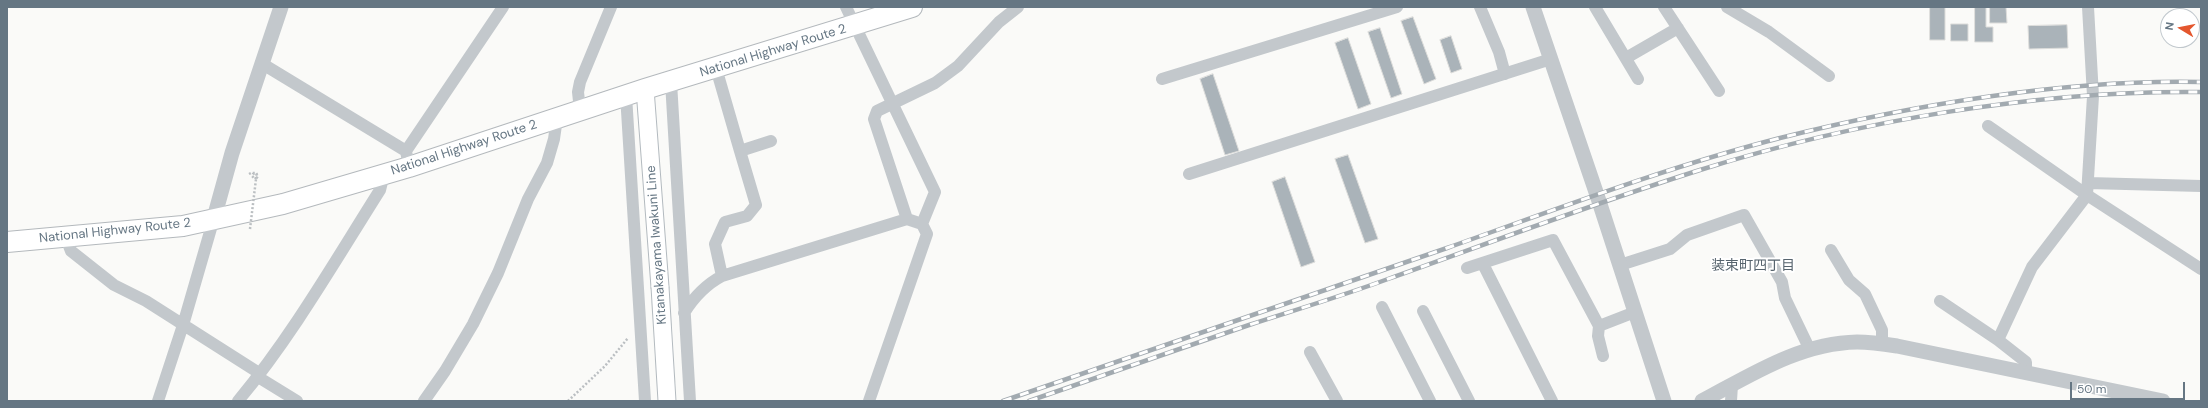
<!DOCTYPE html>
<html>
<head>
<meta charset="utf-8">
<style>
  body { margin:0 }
  #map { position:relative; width:2208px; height:408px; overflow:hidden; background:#fafaf8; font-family:"DM Sans",sans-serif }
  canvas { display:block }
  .frame { position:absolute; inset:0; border:8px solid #657683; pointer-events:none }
  .north { position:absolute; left:2160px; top:8px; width:40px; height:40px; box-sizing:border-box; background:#fff; border:1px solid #c1c8cd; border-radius:50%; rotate:280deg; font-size:11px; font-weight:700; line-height:16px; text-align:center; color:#657683 }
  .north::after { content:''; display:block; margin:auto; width:14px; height:18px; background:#e4572e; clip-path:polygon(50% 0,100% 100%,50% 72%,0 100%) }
  .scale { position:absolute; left:2070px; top:382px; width:115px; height:18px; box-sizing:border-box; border:2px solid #657683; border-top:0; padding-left:5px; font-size:12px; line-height:14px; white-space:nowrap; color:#657683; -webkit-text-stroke:3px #fff; paint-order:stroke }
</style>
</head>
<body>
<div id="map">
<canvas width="2208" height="408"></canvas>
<div class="frame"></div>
<div class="north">N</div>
<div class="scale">50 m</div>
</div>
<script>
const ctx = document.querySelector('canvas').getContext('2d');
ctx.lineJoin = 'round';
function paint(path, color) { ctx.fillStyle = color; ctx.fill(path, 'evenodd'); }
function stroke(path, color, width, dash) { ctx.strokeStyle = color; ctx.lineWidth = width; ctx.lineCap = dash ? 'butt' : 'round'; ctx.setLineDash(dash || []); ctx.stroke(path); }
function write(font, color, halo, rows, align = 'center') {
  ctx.font = font + ' "DM Sans","Noto Sans JP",sans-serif'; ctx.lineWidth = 4; ctx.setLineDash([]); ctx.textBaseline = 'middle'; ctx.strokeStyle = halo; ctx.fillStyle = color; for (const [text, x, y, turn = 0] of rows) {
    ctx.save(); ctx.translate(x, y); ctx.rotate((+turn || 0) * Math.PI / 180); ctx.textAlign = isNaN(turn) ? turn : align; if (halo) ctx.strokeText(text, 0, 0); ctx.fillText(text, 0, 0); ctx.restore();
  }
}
const building = new Path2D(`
  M1930,7H1945V40H1930Z
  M1975,7H1986V27H1993V42H1975Z
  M1990,7H2006L2007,23H1990Z
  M1413,17L1436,79L1424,84L1401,21Z
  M1951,24H1968V41H1951Z
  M2067,25L2068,48L2029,49L2028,26Z
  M1380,28L1402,94L1391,98L1368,32Z
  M1451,36L1462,69L1451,73L1440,40Z
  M1348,38L1371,104L1358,109L1335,43Z
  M1213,74L1239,151L1225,155L1200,79Z
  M1348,155L1378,239L1365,243L1335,159Z
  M1285,177L1315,262L1301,267L1272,182Z`);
paint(building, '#aab3b9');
stroke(building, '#dcdcda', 1);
const secondary = new Path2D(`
  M645,89L660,287`);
const trunk = new Path2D(`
  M7,242L183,226L283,204L409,167L645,89L912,7`);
stroke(secondary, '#b3babf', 19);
stroke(trunk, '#b4b9bd', 22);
stroke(new Path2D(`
  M249,174L251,173H256L257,176L255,179L252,176L253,174L256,173L258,176L256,179
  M568,401L605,366L628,338`), '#bbbfc2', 2.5, [2, 2]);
stroke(new Path2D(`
  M846,7L935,192L922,224L927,234L869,401
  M1480,7L1499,52L1505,74
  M1595,7L1638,79
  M1664,7L1719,91
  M1727,7L1769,32L1829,76
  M1626,58L1678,28
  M261,63L406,151
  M716,68L740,151L771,141
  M1162,79L1397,7
  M671,82L690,401
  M626,95L645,401
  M580,110L578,92L580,82L611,7
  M1988,126L2087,195L2201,269
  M409,167L406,151L503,7
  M1189,174L1551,59
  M2088,183L2201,186
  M922,224L907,219L874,119L877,111L935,83L958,66L999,22L1018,7
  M66,238L71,251L114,285L146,301L256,371L258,377L297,401
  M1831,250L1849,280L1865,294L1882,330V344
  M1483,264L1552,401
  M1620,265L1670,249L1687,235L1744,215L1782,282L1785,298L1810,350
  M1467,268L1553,240L1599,326L1598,336L1603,356
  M722,276L715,244L725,222L747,216L756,205L740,151
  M1940,301L1998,340L2026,362V373
  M1382,307L1430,401
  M1423,311L1469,401
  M684,313C694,297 705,285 722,276L907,219
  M1599,326L1635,312
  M1998,340L2032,267L2087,195L2093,96L2088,7
  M1310,352L1337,401
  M158,401L183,325L214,218
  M238,401C292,336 335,261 380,190L384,174
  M424,401L445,371L473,324L498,273L528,199L547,163L554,139L557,118
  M1731,401L1732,385`), '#c3c8cc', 12);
stroke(new Path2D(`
  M1533,7L1597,195L1664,401
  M214,218L232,153L281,7
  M1702,401C1751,375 1800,343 1857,342C1870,342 1884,344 1897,346L2163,401`), '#c3c8cc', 15);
stroke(secondary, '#fff', 17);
stroke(trunk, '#fff', 20);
const rail = new Path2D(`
  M1003,401C1151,350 1299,299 1447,248C1557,209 1667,167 1780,138C1912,105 2065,79 2201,82
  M1029,401C1102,376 1175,350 1249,325C1295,310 1342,296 1388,279C1492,242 1595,203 1700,170C1856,121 2038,90 2201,92`);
stroke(rail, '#a2aab0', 4.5);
stroke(rail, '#fff', 3, [9]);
const secondaryBridge = new Path2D(`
  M660,287L667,401`);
stroke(secondaryBridge, '#b3babf', 19, []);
stroke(new Path2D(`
  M250,229L256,179`), '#bbbfc2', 2.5, [2, 2]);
stroke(secondaryBridge, '#fff', 17);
write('13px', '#657683', '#fff', [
  ["National Highway Route 2",773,51,-17],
  ["National Highway Route 2",464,148,-18],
  ["National Highway Route 2",115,231,-6],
  ["Kitanakayama Iwakuni Line",657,245,-94]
]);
write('14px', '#57646e', '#fff', [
  ["装束町四丁目",1753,266]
]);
</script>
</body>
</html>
